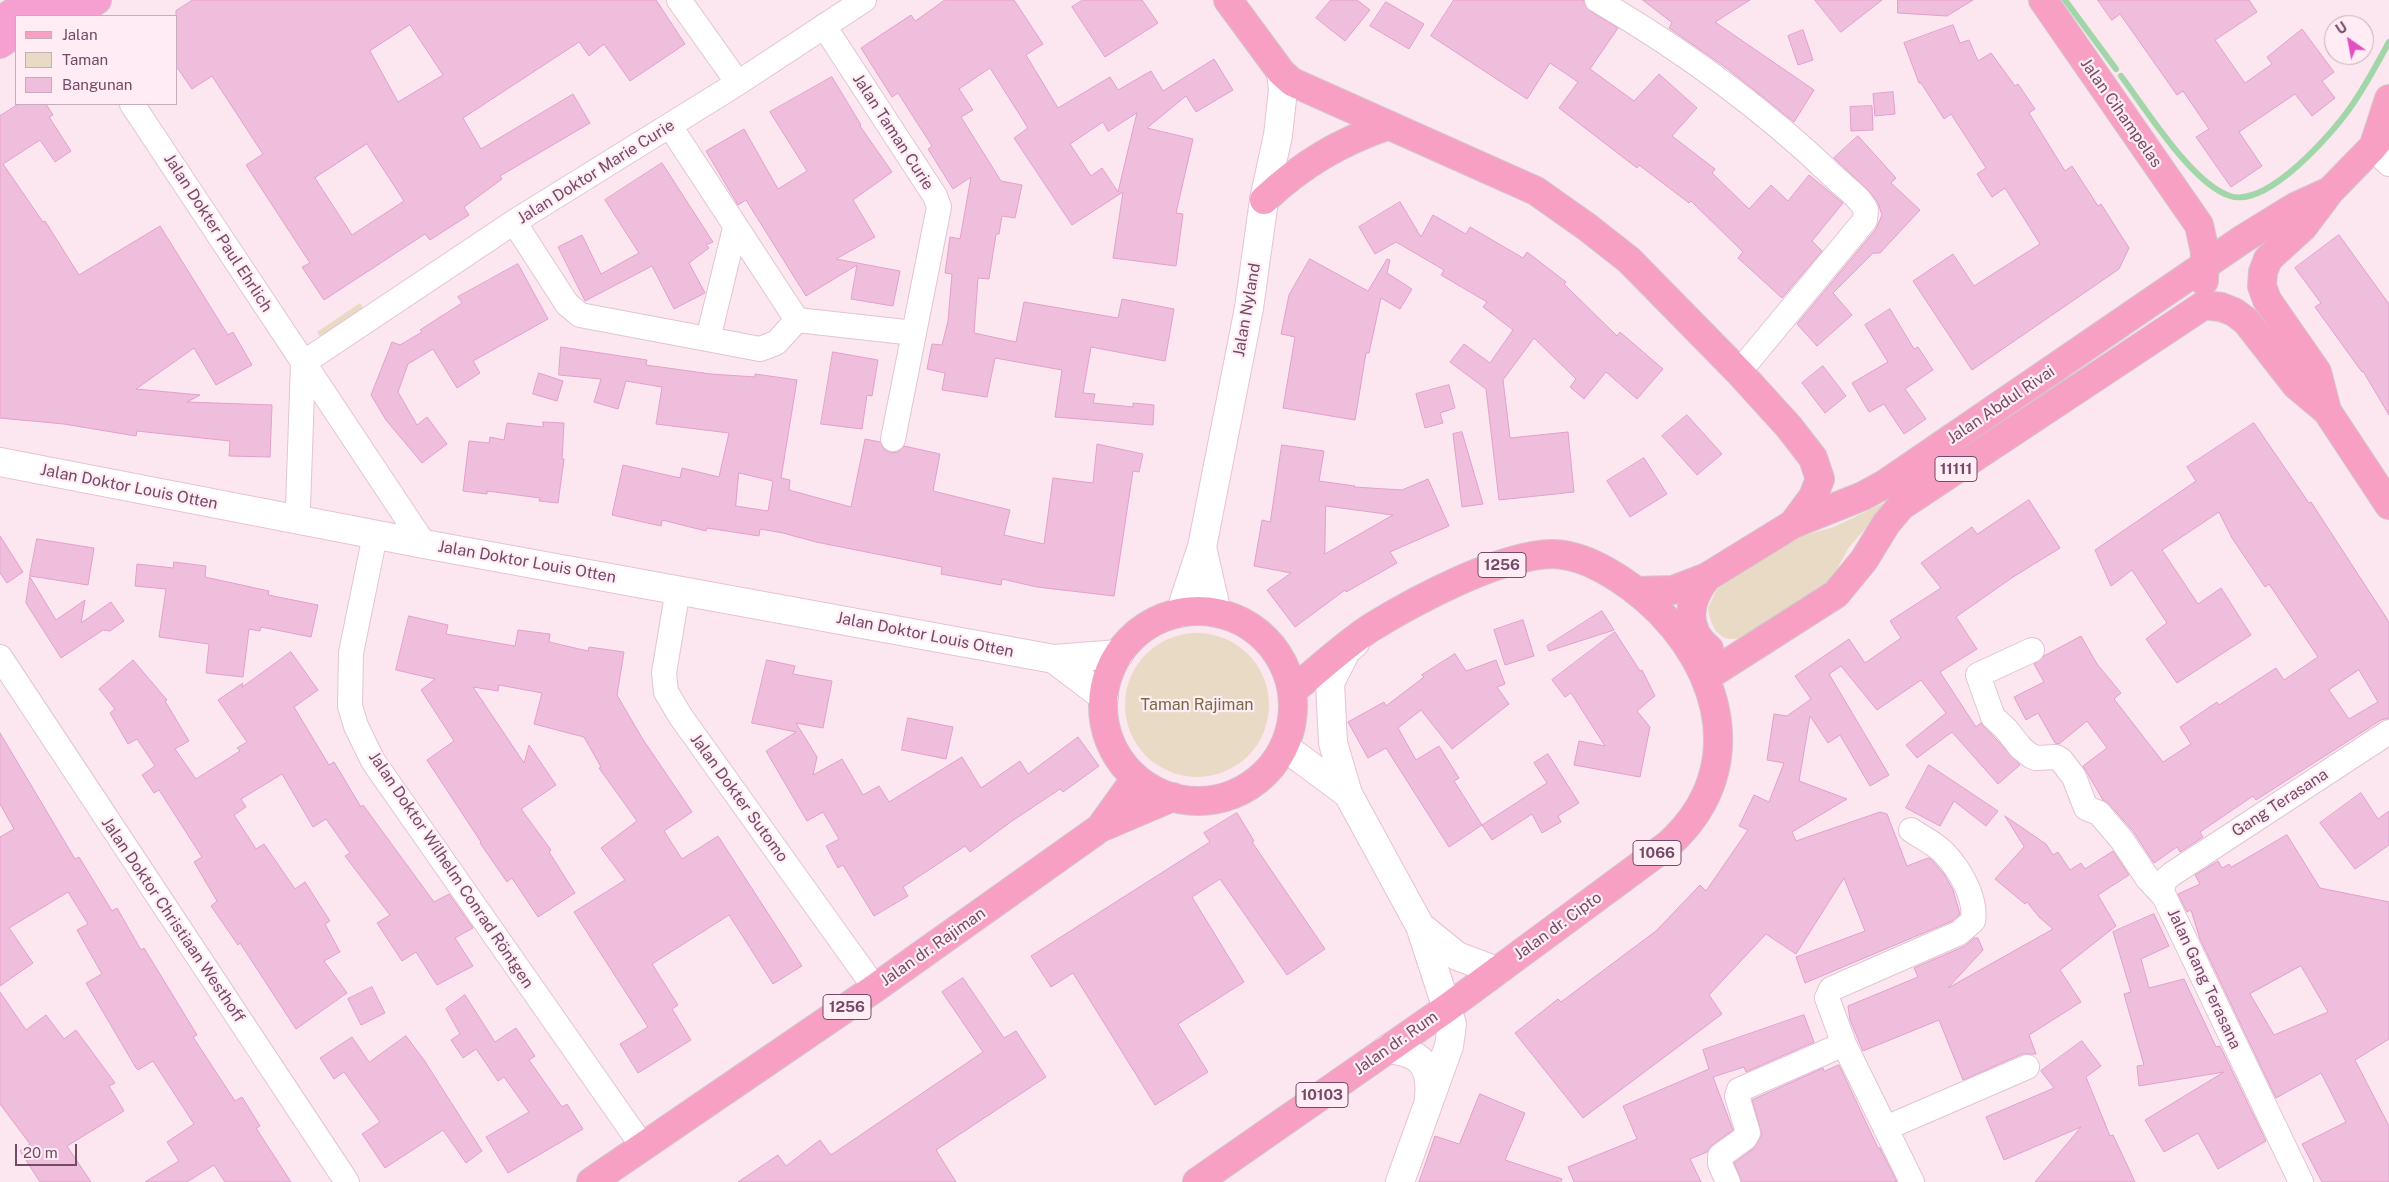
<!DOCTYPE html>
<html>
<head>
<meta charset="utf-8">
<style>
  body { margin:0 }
  #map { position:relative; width:2389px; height:1182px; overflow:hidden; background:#fce6ef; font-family:"Public Sans",sans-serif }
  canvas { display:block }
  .legend { position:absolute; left:15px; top:15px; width:162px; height:90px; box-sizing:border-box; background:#ffecf4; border:1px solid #c7acbb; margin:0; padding:6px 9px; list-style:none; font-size:15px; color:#744b66 }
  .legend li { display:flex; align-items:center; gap:10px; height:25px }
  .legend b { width:25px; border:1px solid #c7acbb }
  .north { position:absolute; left:2324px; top:15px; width:50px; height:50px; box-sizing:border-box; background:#ffecf4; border:1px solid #c7acbb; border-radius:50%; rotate:327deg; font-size:14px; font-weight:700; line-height:20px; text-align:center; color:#744b66 }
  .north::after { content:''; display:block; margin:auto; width:18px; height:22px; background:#e24ec4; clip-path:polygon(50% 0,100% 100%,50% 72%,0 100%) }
  .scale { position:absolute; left:15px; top:1144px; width:62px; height:22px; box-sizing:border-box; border:2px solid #744b66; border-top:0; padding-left:6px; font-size:15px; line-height:18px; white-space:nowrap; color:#744b66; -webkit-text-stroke:4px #ffecf4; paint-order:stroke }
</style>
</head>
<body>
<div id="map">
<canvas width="2389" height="1182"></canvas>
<ul class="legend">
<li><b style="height:6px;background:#f8a0c3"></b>Jalan</li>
<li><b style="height:14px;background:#e9dac5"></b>Taman</li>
<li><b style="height:14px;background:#f0bedd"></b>Bangunan</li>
</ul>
<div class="north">U</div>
<div class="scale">20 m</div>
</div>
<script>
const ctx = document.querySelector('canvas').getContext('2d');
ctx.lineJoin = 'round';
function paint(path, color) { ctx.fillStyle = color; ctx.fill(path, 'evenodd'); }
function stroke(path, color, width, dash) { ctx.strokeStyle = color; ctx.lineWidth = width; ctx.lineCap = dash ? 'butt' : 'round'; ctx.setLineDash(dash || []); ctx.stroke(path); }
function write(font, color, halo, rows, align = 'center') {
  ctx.font = font + ' "Public Sans",sans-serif'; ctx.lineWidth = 4.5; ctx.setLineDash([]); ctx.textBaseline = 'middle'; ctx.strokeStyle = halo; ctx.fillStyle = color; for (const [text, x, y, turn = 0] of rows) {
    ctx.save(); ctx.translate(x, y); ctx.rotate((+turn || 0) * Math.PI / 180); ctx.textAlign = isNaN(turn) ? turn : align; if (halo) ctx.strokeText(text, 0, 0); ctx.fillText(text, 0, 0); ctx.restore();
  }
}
paint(new Path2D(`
  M360,303L366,313L323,342L317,332Z
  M1892,499L1849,547L1832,578L1824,585C1810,595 1797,604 1783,614C1756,633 1716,662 1708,608L1717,589L1788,540L1834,527Z
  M1125 705a72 72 0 1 1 144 0a72 72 0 1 1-144 0Z`), '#e9dac5');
stroke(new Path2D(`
  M2065,0L2116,69
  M2121,76C2146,109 2192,184 2230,196C2267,208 2331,135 2350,108C2365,87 2377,64 2389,42`), '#a1d6a9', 6);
const building = new Path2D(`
  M193,0H656L685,44L630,81L604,44L589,56L579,42L463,118L481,149L573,94L590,123L500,176L502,179L464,207L469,215L430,240L425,234L324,300L302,267L310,263L246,165L263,154L212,76L192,89L176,66V11ZM410,25L443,75L398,102L370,51ZM367,144L404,201L352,235L315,178Z
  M945,0H1014L1043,44L1026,55L1058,108L1110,77L1118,90L1151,71L1163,91L1214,59L1233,90L1196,112L1186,96L1147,128L1193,139L1176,213L1183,214L1176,266L1113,258L1123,192L1072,225L1014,138L1028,128L990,68L959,89L973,110L961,117L1001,181L1022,185L1015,218L1002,216L999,234H996L989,279L978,278L974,333L1016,342L1024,302L1118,318L1122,299L1174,309L1165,361L1091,347L1083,393L1095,394L1093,403L1133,407V403L1154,405L1153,425L1055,417L1062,370L995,358L987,397L942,390L945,373L927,369L932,344L942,345L948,321L952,274L945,273L950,237L960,239L971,177L953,189L928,149L932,146L898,93L892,97L861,48L911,15L915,21ZM1137,113L1134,125L1118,192L1102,168L1091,176L1070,144L1103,122L1108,131Z
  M1083,0H1142L1158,23L1105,57L1072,7Z
  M1331,0H1357L1370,10L1345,41L1316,18Z
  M1454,0H1583L1590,11L1618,28L1590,69L1634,101L1659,74L1697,108L1672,136L1715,169L1712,173L1749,209L1771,185L1788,201L1809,175L1843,203L1812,241L1822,251L1782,298L1738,258L1743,252L1691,201L1689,203L1639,165L1637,168L1559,108L1578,82L1550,63L1527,99L1431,36Z
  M1643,0H1750L1715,22L1814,90L1794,122L1728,69L1669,28L1672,23Z
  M1815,0H1882L1841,32Z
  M1898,0H1973L1947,16L1898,13Z
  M2098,0H2249L2257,12L2215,40L2245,83L2272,64L2267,57L2302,29L2334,72L2322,81L2335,98L2312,116L2295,94L2239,132L2262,166L2231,187L2196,137L2209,129L2183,91L2177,95L2120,14L2112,20Z
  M1386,2L1424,24L1409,49L1370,26Z
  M1953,25L1960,43L1969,40L1978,61L1991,53L2015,86L2018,84L2035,109L2029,113L2065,171L2072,166L2098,206L2101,204L2129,248L2119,269L1972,370L1913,281L1953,254L1974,286L2040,244L2005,188L1992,197L1977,174L1986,168L1951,114L1944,119L1921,83H1919L1904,43Z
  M1803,30L1813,60L1798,65L1788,36Z
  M832,77L861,125L860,126L892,172L853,200L875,237L836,259L900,271L893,306L851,299L857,265L806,296L746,200L738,205L706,151L744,129L778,189L807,171L770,112Z
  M1893,92L1895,114L1875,116L1873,94Z
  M19,104H46L53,115L49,117L71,151L55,162L40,140L3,164L43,222L45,221L79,275L160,226L228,335L233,332L252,365L216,385L194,348L136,389L200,395L187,402L272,405L270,457L229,456L230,441L137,431L136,436L64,424L0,418V116Z
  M1872,106L1873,130L1851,131L1850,107Z
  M1858,136L1896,178L1891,183L1920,210L1880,253H1873L1833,293L1852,315L1817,346L1797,324L1876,229L1882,215L1878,203L1870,192L1834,158Z
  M662,163L713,242L706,245L709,248L689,263L705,293L674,309L652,266L585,301L558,247L582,235L601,274L639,253L605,200Z
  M1400,202L1421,237L1433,215L1466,234L1470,227L1523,258L1527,252L1566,282L1564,284L1617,336L1620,332L1663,369L1637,399L1606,372L1584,399L1570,387L1576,379L1534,338L1503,380L1510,438L1568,432L1574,492L1499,500L1486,389L1450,362L1464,344L1490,363L1513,330L1483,307L1487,302L1441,275L1444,270L1396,242L1375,254L1359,227Z
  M2339,235L2389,304V415L2363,371L2362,372L2315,307L2321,303L2295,268Z
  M1310,259L1368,291L1387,259L1390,260L1387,273L1412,289L1400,309L1381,298L1369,353H1366L1355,420L1283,408L1295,337L1281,334L1289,295Z
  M518,264L548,319L473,361L480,373L457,388L433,349L408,364L398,392L417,425L427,417L447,444L422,463L386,420L371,395L392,342L400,345L422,332L420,330L462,303L458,297Z
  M1890,309L1914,349L1918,347L1933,370L1905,389L1926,419L1904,434L1884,404L1869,412L1852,383L1888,362L1865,325Z
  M561,347L647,360L646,365L711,374L755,377V374L797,380L781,478L790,480L789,490L851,507L865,439L880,442L884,449L891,453L898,452L904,446L940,454L933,491L1010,510L1004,535L1044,544L1053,478L1093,483L1097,444L1143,454L1139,472L1133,471L1114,596L1037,587L1002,579L1001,585L941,574L942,567L816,542L783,533L760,529L759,536L707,528L706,531L662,520L661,526L612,515L623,465L680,478L682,468L719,477L729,433L656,424L662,387L626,381L618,409L594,402L601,379L559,375ZM739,473L773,481L768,511L736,506Z
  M833,352L878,360L872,396L867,395L862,429L821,424Z
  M1823,366L1846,396L1825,413L1802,383Z
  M539,373L563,381L557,401L533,394Z
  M1449,385L1455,408L1440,413L1443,423L1425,428L1416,394Z
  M1687,415L1722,454L1697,475L1662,436Z
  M543,422L564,423L562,459H564L558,503L539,501L540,498L487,491V494L463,491L469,441L489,443L490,437L504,440L507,423L543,427Z
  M2254,423L2309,503L2311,502L2389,622V718L2381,720L2256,800L2253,796L2200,832L2203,837L2180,852L2177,847L2154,863L2133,831L2109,804L2103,800L2083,766L2107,748L2087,721L2059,744L2055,743L2038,713L2026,720L2014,697L2044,682L2034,664L2044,656L2081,636L2097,664L2121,693L2114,699L2163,762L2191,744L2180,727L2217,702L2219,705L2276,668L2284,680L2318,657L2269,584L2265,587L2232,538L2219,512L2162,550L2198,604L2221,588L2251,635L2177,683L2146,639L2167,623L2132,570L2111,586L2095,550L2196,481L2187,467ZM2359,670L2378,702L2349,719L2329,690Z
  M1462,432L1483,504L1462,507L1453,434Z
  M1282,445L1324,451L1319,481L1355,486L1354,487L1402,490L1428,479L1449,526L1390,552L1397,563L1346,592L1345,590L1295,627L1267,590L1291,573L1254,566L1262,520L1270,522ZM1326,506L1393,515L1325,554Z
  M1644,458L1667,494L1630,517L1607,481Z
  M2029,500L2060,548L2013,577L1956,617L1977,649L1940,672L1976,727L1981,723L2020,765L1998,784L1952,732L1917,758L1906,745L1946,713L1921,680L1877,710L1841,666L1829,674L1889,775L1870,786L1840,735L1828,743L1810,716L1799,781L1847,799L1792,832L1796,841L1880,812L1887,814L1907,866L1928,858L1931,859L1944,874L1953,890L1960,914L1952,921L1805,983L1796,957L1865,931L1844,878L1796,954L1766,934L1709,995L1722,1014L1583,1118L1515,1033L1558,999L1561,1002L1656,931L1700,885L1706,891L1748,830L1739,826L1754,795L1769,802L1784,763L1767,760L1774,714L1787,716L1811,699L1795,676L1849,639L1865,663L1901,638L1890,621L1941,588L1921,563L1972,527L1977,534Z
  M0,536L23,572L7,583L0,573Z
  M37,539L94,548L88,585L30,576Z
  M174,562L206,566L205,577L269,591L268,595L318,605L311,637L261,627L260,631L249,629L243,677L206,673L209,644L159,637L166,589L135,586L137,564L173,568Z
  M30,577L56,620L85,600L81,623L111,602L124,621L110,631L103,630L61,658L26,603Z
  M1602,611L1614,630L1549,651L1547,646Z
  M409,616L448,625L446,634L515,646L518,630L550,634L549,642L588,651L589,647L624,652L617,695L642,738L692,812L664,831L682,859L718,836L802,966L773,984L729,915L652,964L678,1005L672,1009L691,1040L638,1073L620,1044L648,1027L574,912L625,880L601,848L637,821L599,768L601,767L584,737L534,724L542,693L499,685L498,691L473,687L524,763L529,745L556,785L521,809L551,850L549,852L575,893L538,917L512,878L507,882L480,843L481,842L427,760L454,741L421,690L435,679L396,670Z
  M1523,620L1534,656L1505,665L1494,630Z
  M1615,632L1640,671L1642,670L1655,696L1637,711L1650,727L1640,777L1574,765L1579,741L1605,746L1571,693L1565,697L1552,680Z
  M291,652L318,690L294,707L329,765L334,762L361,807L363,805L434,902L449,894L473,928L455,938L473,966L437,985L416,952L402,961L377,923L390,915L345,856L350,853L326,819L313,827L282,774L241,799L246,807L234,815L256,849L264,844L295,889L305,882L330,921L325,924L340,952L324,961L347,993L296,1029L240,943L238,945L211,906L217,901L194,862L202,857L159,790L154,793L142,775L155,766L137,739L128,744L110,713L115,709L99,689L133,660L167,700L165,701L189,741L175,749L196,779L240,751L237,748L247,742L218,700L243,683L242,687Z
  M1455,654L1466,671L1496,660L1505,684L1497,687L1509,704L1452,749L1421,710L1398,728L1416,760L1439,746L1459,778L1454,781L1482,825L1449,847L1386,748L1368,758L1348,722L1384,702L1386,706L1424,677L1422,675Z
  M767,660L795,666L793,674L832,681L823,728L796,723L817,757L813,775L842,759L863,795L879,786L889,802L962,757L981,788L1020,761L1028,774L1078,737L1099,766L1063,792L1060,789L1012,821L970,852L965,846L903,887L908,896L874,916L843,865L838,868L826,846L839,839L823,812L807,821L766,751L796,732L752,723Z
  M908,718L953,727L946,759L902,750Z
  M0,733L75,859L79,857L112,911L117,908L141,950L144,948L197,1035L193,1037L235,1101L242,1097L260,1126L256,1128L291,1182H225L214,1165L187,1182H145L179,1161L167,1142L194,1124L153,1061L138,1070L136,1068L86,983L102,974L77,930L88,924L68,892L9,928L33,963L0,986V837L14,829L0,804Z
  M1548,754L1579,803L1558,816L1561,822L1542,833L1532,814L1492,840L1482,825L1547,783L1534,763Z
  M1929,765L1998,811L1986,826L1954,801L1940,826L1906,808Z
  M2361,793L2378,819L2389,811V845L2355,869L2320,823Z
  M1237,813L1254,841L1252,842L1325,949L1287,975L1220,879L1192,897L1244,982L1178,1024L1208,1072L1155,1105L1073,973L1051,987L1031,956L1210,842L1204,833Z
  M2005,816L2046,844L2053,855L2058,852L2070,870L2081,863L2085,869L2113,851L2129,875L2098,895L2116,926L2060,970L2081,1002L2029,1035L2036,1054H2022L1963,1080L1939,1020L1863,1051L1850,1020L1848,1006L1918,977L1914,968L1965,946L1974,938H1978L1983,950L1948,988L2053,929L2039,917L2027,902L2025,904L1995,879L2024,847Z
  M2287,835L2320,888L2389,902V1039L2355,1060L2389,1126V1182H2322L2302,1144L2346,1122L2321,1073L2276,1098L2200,939L2191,910L2187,912L2178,894L2200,884L2195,875L2218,861L2222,868L2229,864L2231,867ZM2301,966L2328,1012L2274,1035L2250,994Z
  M2154,914L2169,946L2141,959L2149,988L2184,979L2216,1047L2220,1046L2266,1141L2218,1169L2198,1133L2164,1152L2145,1120L2224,1072L2139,1086L2137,1066L2144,1065L2124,994L2131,992L2113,932Z
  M963,978L1004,1038L1016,1031L1046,1077L936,1150L956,1182H738L778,1155L786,1166L820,1140L831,1155L983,1052L942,992Z
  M372,987L385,1013L361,1025L348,999Z
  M0,992L26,1030L46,1015L64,1039L76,1030L115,1083L109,1086L124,1111L67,1146L91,1182H40L20,1151L30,1144L0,1104Z
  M465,995L495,1042L516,1028L535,1056L529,1060L562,1107L567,1104L583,1129L508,1173L486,1137L529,1112L504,1077L498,1081L476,1049L463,1058L451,1040L460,1034L446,1009Z
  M1804,1015L1814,1042L1746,1072L1744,1067L1713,1077L1733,1130L1712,1145L1707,1152L1690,1159L1701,1182H1574L1568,1167L1637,1139L1623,1106L1709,1069L1703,1050Z
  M406,1036L424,1060L482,1151L466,1163L443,1130L385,1168L362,1134L380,1122L344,1072L334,1079L320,1058L352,1037L369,1062Z
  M2082,1041L2101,1066L2086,1077L2110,1136L2113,1135L2135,1182H2035L2081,1127L2004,1160L1986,1117L2054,1088L2041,1071Z
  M1839,1065L1878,1148H1880L1897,1182H1742L1734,1163L1753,1149L1762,1135L1752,1100L1823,1068L1824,1071Z
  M1480,1094L1525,1113L1505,1160L1562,1179L1561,1182H1419L1435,1136L1459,1144Z`);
paint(building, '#f0bedd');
stroke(building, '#e39fca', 1);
const minor = new Path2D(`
  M679,0L738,83
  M1597,0C1681,49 1761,107 1832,175C1842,185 1860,197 1866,210L1865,220L1861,225L1739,372
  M824,26L935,196L939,207L893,439
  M132,104L424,544
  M670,126L797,320
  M2372,148L2389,164
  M514,222L567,304L580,315L760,349L776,343L797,320L914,333
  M708,339L735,228
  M303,363L514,222L738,83L864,0
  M295,518L298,507L303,363
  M375,535L351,653L350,706L356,726L373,761L643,1147
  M678,589L664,673L666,692L681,717L875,988
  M2032,650L1978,675L1993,717L2006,729L2021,748L2031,756L2036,758L2056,757L2061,760L2074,777L2086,808L2099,813L2122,840L2148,879L2164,896L2301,1182
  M0,657L347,1182
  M2161,893L2165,880L2172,874L2389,732
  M1844,1044L1827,998L1831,989L1959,933L1973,921C1977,898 1959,868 1943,852C1934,843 1921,837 1911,830
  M1886,1128L2027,1067
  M1728,1182L1720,1164V1156L1745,1138L1748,1133L1737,1096L1739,1090L1844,1044L1912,1182`);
const secondary = new Path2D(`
  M0,462L424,544L1054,659L1119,654
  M1202,547L1217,613
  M1180,613L1202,547L1249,308L1264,200L1278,135L1283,90L1281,72
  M1054,659L1104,697
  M1286,748L1348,794L1420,926L1452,1024L1449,1046L1400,1182
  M1348,794L1333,743L1330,683L1346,651L1355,643
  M1420,926L1457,956L1497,971
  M1387,1049C1420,1052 1432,1064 1429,1098`);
const primary = new Path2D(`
  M1228,0L1281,72L1292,82L1536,191L1587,227L1629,260L1739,372L1789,427L1813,458L1820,479L1813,497L1793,524
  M2043,0L2199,225L2205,252L2204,281
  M2374,145L2389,99
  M1264,200C1302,164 1340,142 1389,125
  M2204,305L2221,307L2234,312L2246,321L2296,385L2327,411L2389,505
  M2327,411L2317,372L2267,300L2262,286L2263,272L2268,259L2303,227L2330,191L2372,148L2389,128
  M1707,577C1688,601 1683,628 1709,649
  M1637,591L1673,590L1707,577L1793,524L1863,496L1885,484L2243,239L2295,207L2330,191
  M1103 706a95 95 0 1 1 190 0a95 95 0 1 1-190 0Z
  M1706,677L1836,594L1864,560L1886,524L1901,506L2204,305
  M1100,828L1136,778
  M591,1182L875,988L1100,828L1173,797
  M1197,1182L1447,1008L1669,844C1757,764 1716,650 1631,587C1609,571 1580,554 1552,554C1500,555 1416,600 1372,627C1344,645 1318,670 1292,691`);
const trunk = new Path2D(`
  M42,16L67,0
  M73,16L97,0
  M0,21L32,0
  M0,44L16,33`);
stroke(minor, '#e2c4d4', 26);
stroke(secondary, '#e7c2d6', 30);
stroke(primary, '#d3c5ce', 30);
stroke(trunk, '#d3c5ce', 30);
stroke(minor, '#fff', 24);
stroke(secondary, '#fff', 28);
stroke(primary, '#f8a0c3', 28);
stroke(trunk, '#f6a0d1', 28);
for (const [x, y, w] of [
  [1956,469,42],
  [1502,565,48],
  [1657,853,48],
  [847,1007,48],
  [1322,1095,52]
]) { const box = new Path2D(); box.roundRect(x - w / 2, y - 12.5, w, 25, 4); ctx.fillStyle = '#ffecf4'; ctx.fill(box); stroke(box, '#744b66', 1); }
write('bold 15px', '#744b66', null, [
  ["11111",1956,469],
  ["1256",1502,565],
  ["1066",1657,853],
  ["1256",847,1007],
  ["10103",1322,1095]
]);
write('16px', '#744b66', '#ffecf4', [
  ["Jalan Cihampelas",2121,113,55],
  ["Jalan Taman Curie",893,132,57],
  ["Jalan Doktor Marie Curie",596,172,-32],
  ["Jalan Dokter Paul Ehrlich",218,233,57],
  ["Jalan Nyland",1247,310,-80],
  ["Jalan Abdul Rivai",2001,405,-34],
  ["Jalan Doktor Louis Otten",129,487,11],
  ["Jalan Doktor Louis Otten",527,562,10],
  ["Jalan Doktor Louis Otten",925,635,11],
  ["Jalan Dokter Sutomo",739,798,54],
  ["Gang Terasana",2280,803,-33],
  ["Jalan Doktor Wilhelm Conrad Röntgen",451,870,56],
  ["Jalan Doktor Christiaan Westhoff",173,920,56],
  ["Jalan dr. Cipto",1558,926,-36],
  ["Jalan dr. Rajiman",933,947,-35],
  ["Jalan Gang Terasana",2204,979,65],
  ["Jalan dr. Rum",1396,1043,-35]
]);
write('16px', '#7a6943', '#ffecf4', [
  ["Taman Rajiman",1197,705]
]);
</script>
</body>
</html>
